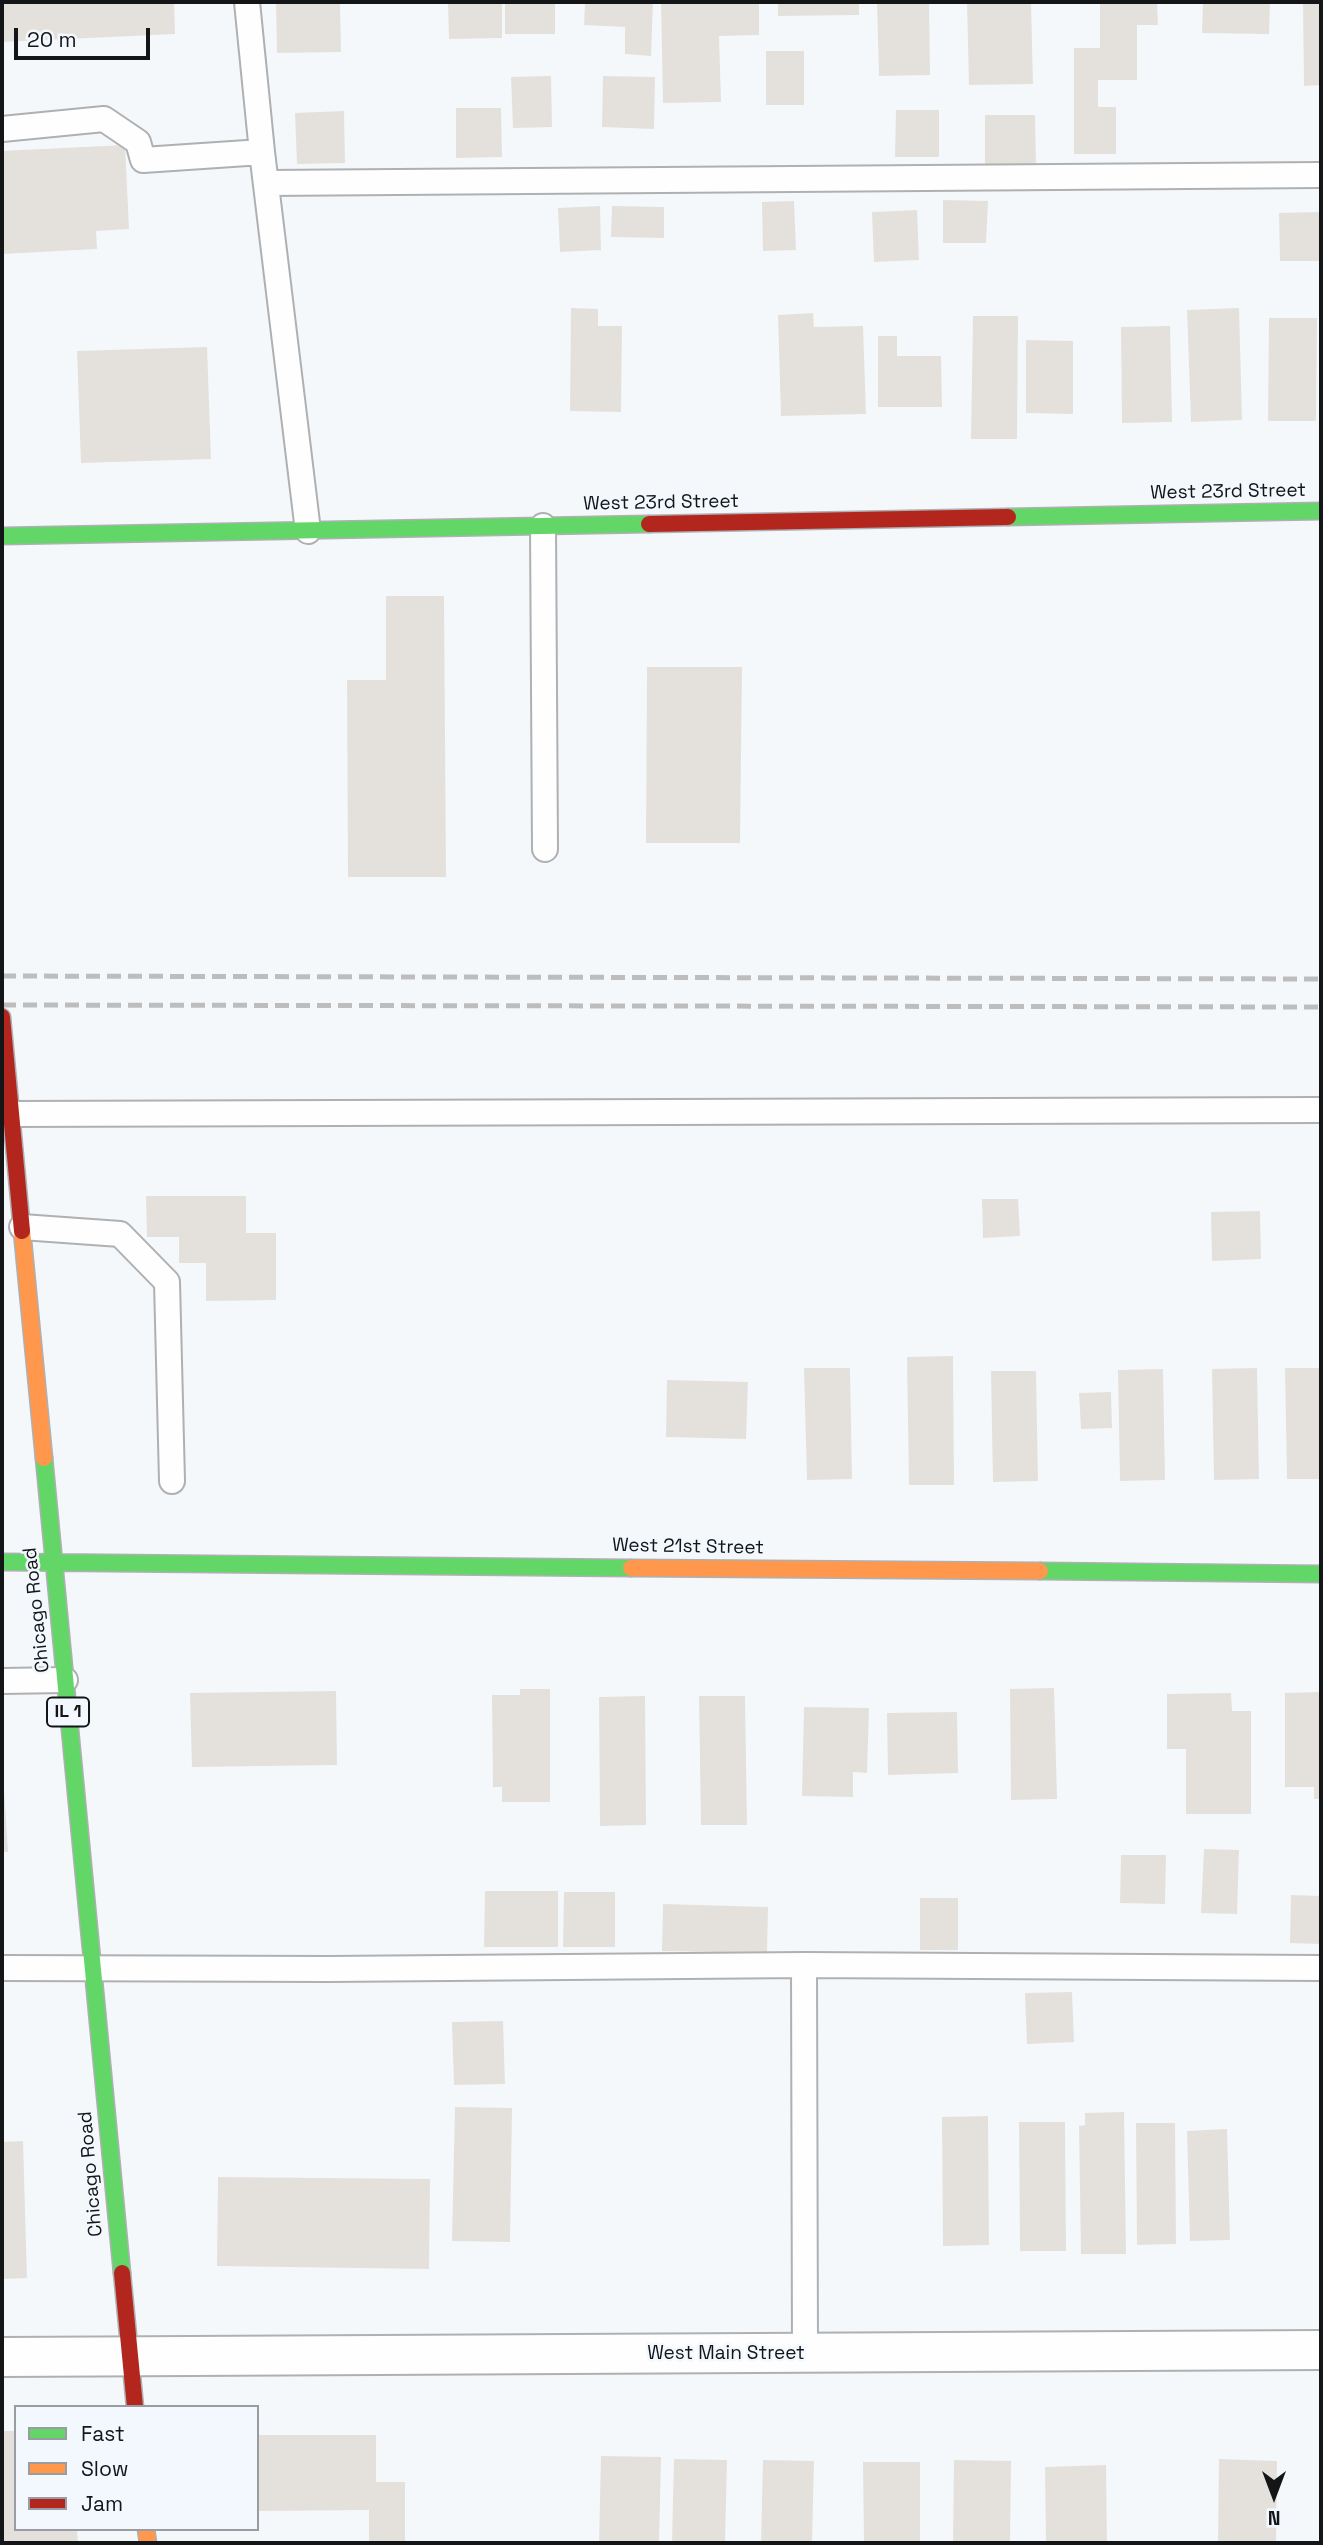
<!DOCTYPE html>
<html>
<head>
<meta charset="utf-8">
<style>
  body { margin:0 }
  #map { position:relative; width:1323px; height:2545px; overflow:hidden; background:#f5f8fb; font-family:"Space Grotesk",sans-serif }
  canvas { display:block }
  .frame { position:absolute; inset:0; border:4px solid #131517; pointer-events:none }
  .legend { position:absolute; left:14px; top:2405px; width:245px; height:126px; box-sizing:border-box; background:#f2f8fe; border:2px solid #999da2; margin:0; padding:9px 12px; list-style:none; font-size:21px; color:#131517 }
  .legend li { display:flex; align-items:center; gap:14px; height:35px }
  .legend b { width:35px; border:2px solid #999da2 }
  .north { position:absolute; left:1239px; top:2461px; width:70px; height:70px; -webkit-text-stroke:5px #f2f8fe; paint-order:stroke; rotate:180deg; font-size:19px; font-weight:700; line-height:28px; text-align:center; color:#131517 }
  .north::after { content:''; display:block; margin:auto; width:24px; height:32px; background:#131517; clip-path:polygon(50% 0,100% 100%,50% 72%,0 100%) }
  .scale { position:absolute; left:14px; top:28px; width:136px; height:32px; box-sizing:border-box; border:4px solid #131517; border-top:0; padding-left:9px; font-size:21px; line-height:24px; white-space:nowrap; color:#131517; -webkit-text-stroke:5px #f2f8fe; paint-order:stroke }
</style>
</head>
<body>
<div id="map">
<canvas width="1323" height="2545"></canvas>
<div class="frame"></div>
<ul class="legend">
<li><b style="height:9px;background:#63d668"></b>Fast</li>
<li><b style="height:9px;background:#ff974d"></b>Slow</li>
<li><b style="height:9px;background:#b3261e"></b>Jam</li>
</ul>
<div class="north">N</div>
<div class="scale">20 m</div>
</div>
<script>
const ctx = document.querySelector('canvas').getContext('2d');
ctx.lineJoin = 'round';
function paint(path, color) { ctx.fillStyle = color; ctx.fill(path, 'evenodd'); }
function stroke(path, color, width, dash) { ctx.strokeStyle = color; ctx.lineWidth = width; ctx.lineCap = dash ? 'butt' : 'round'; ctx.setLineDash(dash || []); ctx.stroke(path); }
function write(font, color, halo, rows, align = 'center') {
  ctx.font = font + ' "Space Grotesk",sans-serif'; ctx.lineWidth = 5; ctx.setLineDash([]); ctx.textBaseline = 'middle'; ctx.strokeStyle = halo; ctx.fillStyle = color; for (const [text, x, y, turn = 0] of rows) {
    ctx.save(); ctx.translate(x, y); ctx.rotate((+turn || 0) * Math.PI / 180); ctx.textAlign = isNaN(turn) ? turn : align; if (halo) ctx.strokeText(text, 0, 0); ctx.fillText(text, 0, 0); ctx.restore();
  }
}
paint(new Path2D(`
  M2,2H174L175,34L2,42Z
  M276,2H340L341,52L277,53Z
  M448,2H502V38L449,39Z
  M505,2H555V34H505Z
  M585,2H653L651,56L625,54V27L584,25Z
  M661,2H759V35L719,36L721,102L663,103Z
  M778,2H859V15L778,16Z
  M877,2H929L930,75L879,76Z
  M967,2H1031L1033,84L969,85Z
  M1100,2H1157L1158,25H1137V80H1098V107H1116V154H1074V48H1100Z
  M1203,2H1270L1269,34L1202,33Z
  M1303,2H1321V85L1304,86Z
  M766,51H804V105H766Z
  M551,76L552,127L513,128L511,77Z
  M603,76L655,77L654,129L602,127Z
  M456,108H501L502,157L456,158Z
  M896,110H939V157H895Z
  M344,111L345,163L297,164L295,113Z
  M985,115H1035L1036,166H985Z
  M125,145L129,229L96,231L97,249L2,254V151Z
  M943,200L988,201L986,243H943Z
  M794,201L796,250L763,251L762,202Z
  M600,206L601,250L560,252L558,208Z
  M612,206L664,207V238L611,237Z
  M917,210L919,260L874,262L872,212Z
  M1321,212V261H1280L1279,213Z
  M571,308L598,309V326H622L621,412L570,411Z
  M1239,308L1242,420L1191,422L1187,310Z
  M813,313L814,327L863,326L866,414L781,416L778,315Z
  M973,316H1018L1017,439H971Z
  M1269,318H1317L1316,421H1268Z
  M1170,326L1172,422L1122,423L1121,327Z
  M878,336H897V356H941L942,407H878Z
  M1026,340L1073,341V414L1026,413Z
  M207,347L211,459L81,463L77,351Z
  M386,596H444L446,877H348L347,680H386Z
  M647,667H742L740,843H646Z
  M146,1196H246V1233H276V1300L206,1301V1263H179V1237H147Z
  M982,1199H1018L1020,1236L983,1238Z
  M1260,1211L1261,1259L1212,1261L1211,1212Z
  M953,1356L954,1485H909L907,1357Z
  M804,1368H850L852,1479L807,1480Z
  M1257,1368L1259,1479L1214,1480L1212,1369Z
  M1285,1368H1321V1479H1287Z
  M1163,1369L1165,1480L1120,1481L1118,1370Z
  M991,1371H1036L1038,1481L993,1482Z
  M667,1380L748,1382L746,1439L666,1437Z
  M1111,1392L1112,1428L1081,1429L1079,1393Z
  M1054,1688L1057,1799L1011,1800L1010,1689Z
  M520,1689H550V1802H502V1787H493L492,1695H520Z
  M336,1691L337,1765L192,1767L190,1693Z
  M1321,1692V1799H1314V1787H1285V1693Z
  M1231,1693L1232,1711H1251V1814H1186V1749H1167V1694Z
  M645,1696L646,1825L600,1826L599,1697Z
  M699,1696H745L747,1825H701Z
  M804,1707L869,1708L867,1773L853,1772V1797L802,1796Z
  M957,1712L958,1773L888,1775L887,1713Z
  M2,1788H4L8,1852H2Z
  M1204,1849L1239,1850L1237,1914L1201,1913Z
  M1121,1855H1166L1165,1904L1120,1903Z
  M485,1891H558V1947H484Z
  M564,1892H615V1947H563Z
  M1291,1895L1321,1896V1944L1290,1943Z
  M920,1898H958V1950H920Z
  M663,1904L768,1907L767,1953L662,1951Z
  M1072,1992L1074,2042L1027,2044L1025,1993Z
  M503,2021L505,2084L454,2085L452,2022Z
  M455,2107L512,2108L510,2242L452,2241Z
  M1124,2112L1126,2254H1081L1079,2126L1085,2125V2113Z
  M988,2116L989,2245L943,2246L942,2117Z
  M1019,2122H1065L1066,2251H1020Z
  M1136,2123H1175L1176,2244L1137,2245Z
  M1227,2129L1230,2240L1190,2241L1187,2131Z
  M23,2141L27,2278L2,2279V2142Z
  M218,2177L430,2179L429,2269L217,2266Z
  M2,2431H16V2529H77L78,2543H2Z
  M257,2435H376V2482H405V2543H369V2510L257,2511Z
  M601,2456L661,2457L659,2543H599Z
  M674,2459L727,2460L725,2543H672Z
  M1219,2459L1277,2461L1276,2543H1218Z
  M763,2460L814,2461L812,2543H761Z
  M954,2460L1011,2461L1010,2543H953Z
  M863,2462H920V2543H864Z
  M1106,2465L1107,2543H1046L1045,2467Z`), '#e4e1dd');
const lane = new Path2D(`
  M247,2L262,152L308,531
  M2,129L104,119L138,142L143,160L262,152
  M266,183L1321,175
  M543,526L545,849
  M11,1114L1321,1110
  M22,1227L120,1234L167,1282L172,1481
  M2,1681L65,1680
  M804,1965L805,2354
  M2,1968L329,1969L804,1965L1321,1968`);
const street = new Path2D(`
  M2,2357L1321,2350`);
const fast = new Path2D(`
  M1008,517L1321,511
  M2,536L649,524
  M44,1458L122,2273
  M2,1562L631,1568
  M1040,1571L1321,1574`);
const slow = new Path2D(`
  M22,1231L44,1458
  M631,1568L1040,1571
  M146,2529L148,2543`);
const jam = new Path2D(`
  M649,524L1008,517
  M2,1017L22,1231
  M122,2273L135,2407`);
stroke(lane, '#aeb0b2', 28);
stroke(street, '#aeb0b2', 42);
stroke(fast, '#aeb0b2', 19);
stroke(slow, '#aeb0b2', 19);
stroke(jam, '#aeb0b2', 19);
stroke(lane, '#fefefe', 24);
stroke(street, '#fefefe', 38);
stroke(fast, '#63d668', 16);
stroke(slow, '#ff974d', 16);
stroke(jam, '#b3261e', 16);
stroke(new Path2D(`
  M2,976L1321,979
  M2,1005L1321,1007`), '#bdbdbe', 5, [14, 7]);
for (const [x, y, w] of [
  [68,1712,42]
]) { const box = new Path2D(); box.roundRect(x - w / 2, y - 14.5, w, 29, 5); ctx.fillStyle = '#f2f8fe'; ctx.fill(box); stroke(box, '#131517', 2); }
write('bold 18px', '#131517', null, [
  ["IL 1",68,1712]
]);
write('19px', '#131517', '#f2f8fe', [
  ["West 23rd Street",1228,492,-1],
  ["West 23rd Street",661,503,-1],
  ["West 21st Street",688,1547,1],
  ["Chicago Road",37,1610,-96],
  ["Chicago Road",91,2174,-95],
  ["West Main Street",726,2354]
]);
</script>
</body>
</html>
